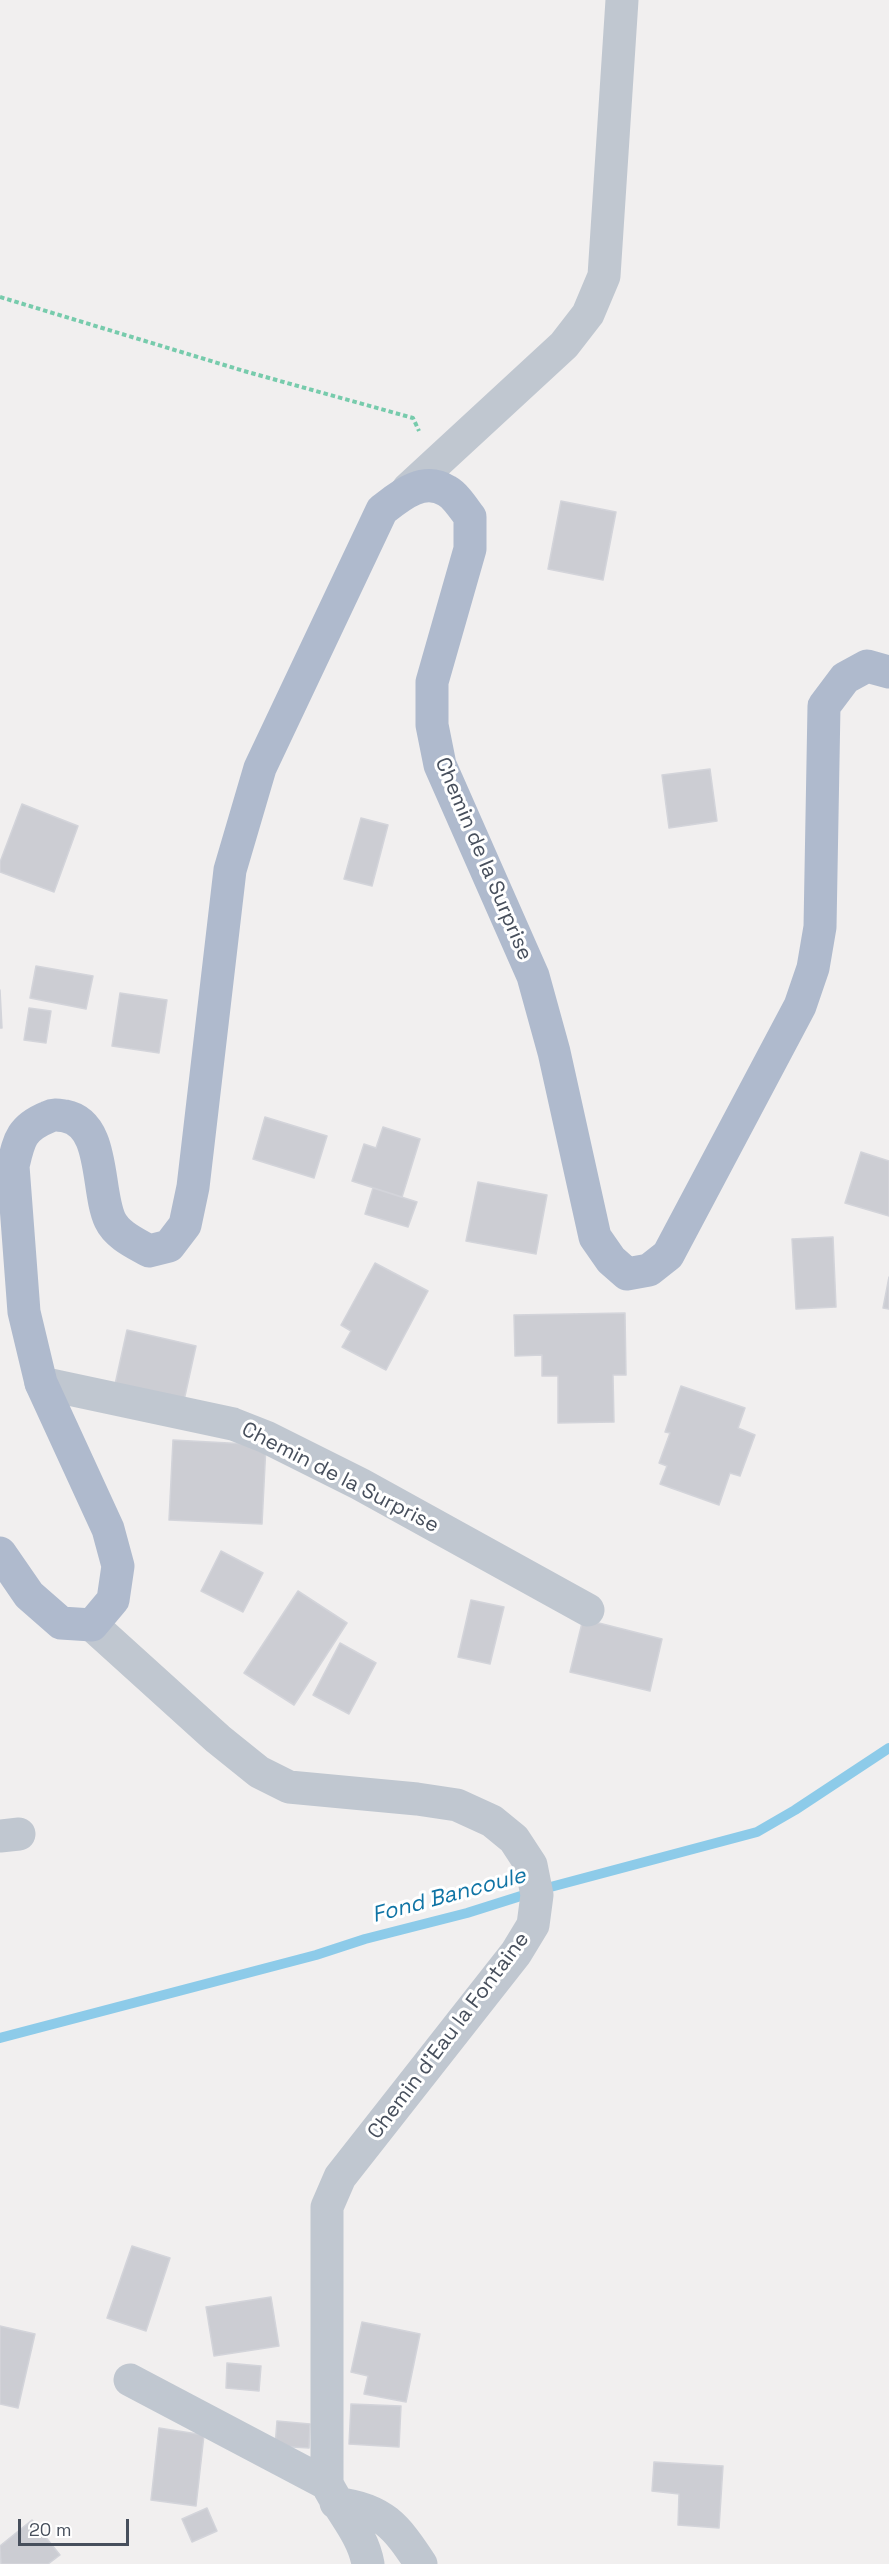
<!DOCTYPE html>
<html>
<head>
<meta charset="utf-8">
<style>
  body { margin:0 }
  #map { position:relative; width:889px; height:2564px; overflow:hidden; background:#f1efef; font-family:"Space Grotesk",sans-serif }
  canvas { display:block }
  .scale { position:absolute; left:18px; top:2519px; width:111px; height:27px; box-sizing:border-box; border:3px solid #474f5c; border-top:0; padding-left:8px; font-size:18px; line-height:21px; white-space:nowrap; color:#474f5c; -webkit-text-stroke:4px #fff; paint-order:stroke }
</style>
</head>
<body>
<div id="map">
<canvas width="889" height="2564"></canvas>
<div class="scale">20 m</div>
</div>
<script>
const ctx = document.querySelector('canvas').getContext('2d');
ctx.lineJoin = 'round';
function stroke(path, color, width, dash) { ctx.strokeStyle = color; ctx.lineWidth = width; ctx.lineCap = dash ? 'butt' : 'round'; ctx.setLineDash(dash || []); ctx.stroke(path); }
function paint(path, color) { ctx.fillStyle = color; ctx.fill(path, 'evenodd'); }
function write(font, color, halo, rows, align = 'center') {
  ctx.font = font + ' "Space Grotesk",sans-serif'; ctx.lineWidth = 6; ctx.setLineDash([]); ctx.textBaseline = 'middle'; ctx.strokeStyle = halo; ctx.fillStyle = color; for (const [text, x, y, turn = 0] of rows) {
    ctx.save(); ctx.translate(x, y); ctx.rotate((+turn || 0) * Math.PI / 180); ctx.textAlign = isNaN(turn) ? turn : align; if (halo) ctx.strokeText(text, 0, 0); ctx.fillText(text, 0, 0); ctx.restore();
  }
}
stroke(new Path2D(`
  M0,2038L316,1955L365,1939L467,1913L543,1889L757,1832L795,1810L889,1748`), '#8dcbe9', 10);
const building = new Path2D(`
  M561,501L616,512L603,580L548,569Z
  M710,769L717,821L669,828L662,775Z
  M22,804L78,826L54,892L0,872V862Z
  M361,818L388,825L372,886L344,879Z
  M36,966L93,976L86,1009L30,998Z
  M0,990L2,1028H0Z
  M120,993L167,1000L159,1053L112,1046Z
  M29,1008L51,1011L46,1043L24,1040Z
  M265,1117L327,1136L314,1178L253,1159Z
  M383,1127L420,1139L402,1197L352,1181L364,1144L376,1148Z
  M861,1152L889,1161V1216L845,1203Z
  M478,1182L547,1195L536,1254L466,1241Z
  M373,1188L417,1202L408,1227L365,1214Z
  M833,1237L836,1307L796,1309L792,1239Z
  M375,1263L428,1291L386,1370L342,1347L351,1331L341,1325Z
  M889,1277V1309L883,1308Z
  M625,1313L626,1375H613L614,1422L558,1423V1376H542V1355L515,1356L514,1315Z
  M127,1330L196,1346L183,1405L114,1389Z
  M681,1386L745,1408L738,1428L755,1435L740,1476L730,1473L719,1505L660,1484L667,1466L659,1463L670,1433L665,1432Z
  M173,1440L266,1445L262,1524L169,1520Z
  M221,1551L263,1573L243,1612L201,1591Z
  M298,1591L347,1623L294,1705L244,1673Z
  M471,1600L504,1607L490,1664L458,1657Z
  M583,1619L662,1639L650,1691L570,1672Z
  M340,1643L376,1663L349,1714L313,1695Z
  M132,2246L170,2258L146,2331L107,2318Z
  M271,2297L279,2346L214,2356L206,2307Z
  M362,2322L420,2334L406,2402L364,2394L368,2376L351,2372Z
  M0,2326L35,2334L18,2408L0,2404Z
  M227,2363L261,2366L259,2391L226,2388Z
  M351,2404L401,2406L399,2447L349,2444Z
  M277,2421L310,2424L309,2448L275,2446Z
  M159,2428L204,2435L196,2506L151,2500Z
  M654,2462L723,2466L719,2528L678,2525L679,2494L652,2491Z
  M207,2508L217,2531L192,2542L182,2519Z
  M32,2520L60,2555L48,2564H1L0,2546Z`);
paint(building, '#cccdd3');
stroke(building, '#d3d4da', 1.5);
stroke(new Path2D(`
  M0,297L244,371L413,418L419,431`), '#77cbac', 4, [4.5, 3]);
stroke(new Path2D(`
  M408,489L564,345L588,314L604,276L622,0
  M41,1383L233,1424L266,1437L360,1484L588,1610
  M92,1625L218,1739L259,1772L289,1787L417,1799L457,1805L492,1821L514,1839L531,1865L537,1895L533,1925L516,1953L340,2177L327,2207V2484C340,2511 363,2534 368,2564
  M0,1836L19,1834
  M130,2380L327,2484
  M336,2503C383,2509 396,2526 421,2564`), '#c0c7d0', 33);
stroke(new Path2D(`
  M0,1553L29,1595L61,1623L92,1625L113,1600L118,1566L108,1529L41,1383L24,1312L13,1166C19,1140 21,1128 48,1117C54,1114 58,1115 65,1116C106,1124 96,1190 110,1220C117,1235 135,1243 149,1251L169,1246L185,1225L193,1187L230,870L260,768L382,510C400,496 423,476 447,491C456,496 464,509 470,517V549L432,682V725L440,765L533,976L554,1052L595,1237L611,1260L627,1274L649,1270L668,1255L800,1006L813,968L820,927L824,706L845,678L867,666L889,672`), '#afbacd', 33);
write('21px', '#474f5c', '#fff', [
  ["Chemin de la Surprise",483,859,67],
  ["Chemin de la Surprise",340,1478,27],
  ["Chemin d'Eau la Fontaine",449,2036,-53]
]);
write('italic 22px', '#1074a5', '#fff', [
  ["Fond Bancoule",449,1896,-15]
]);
</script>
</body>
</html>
